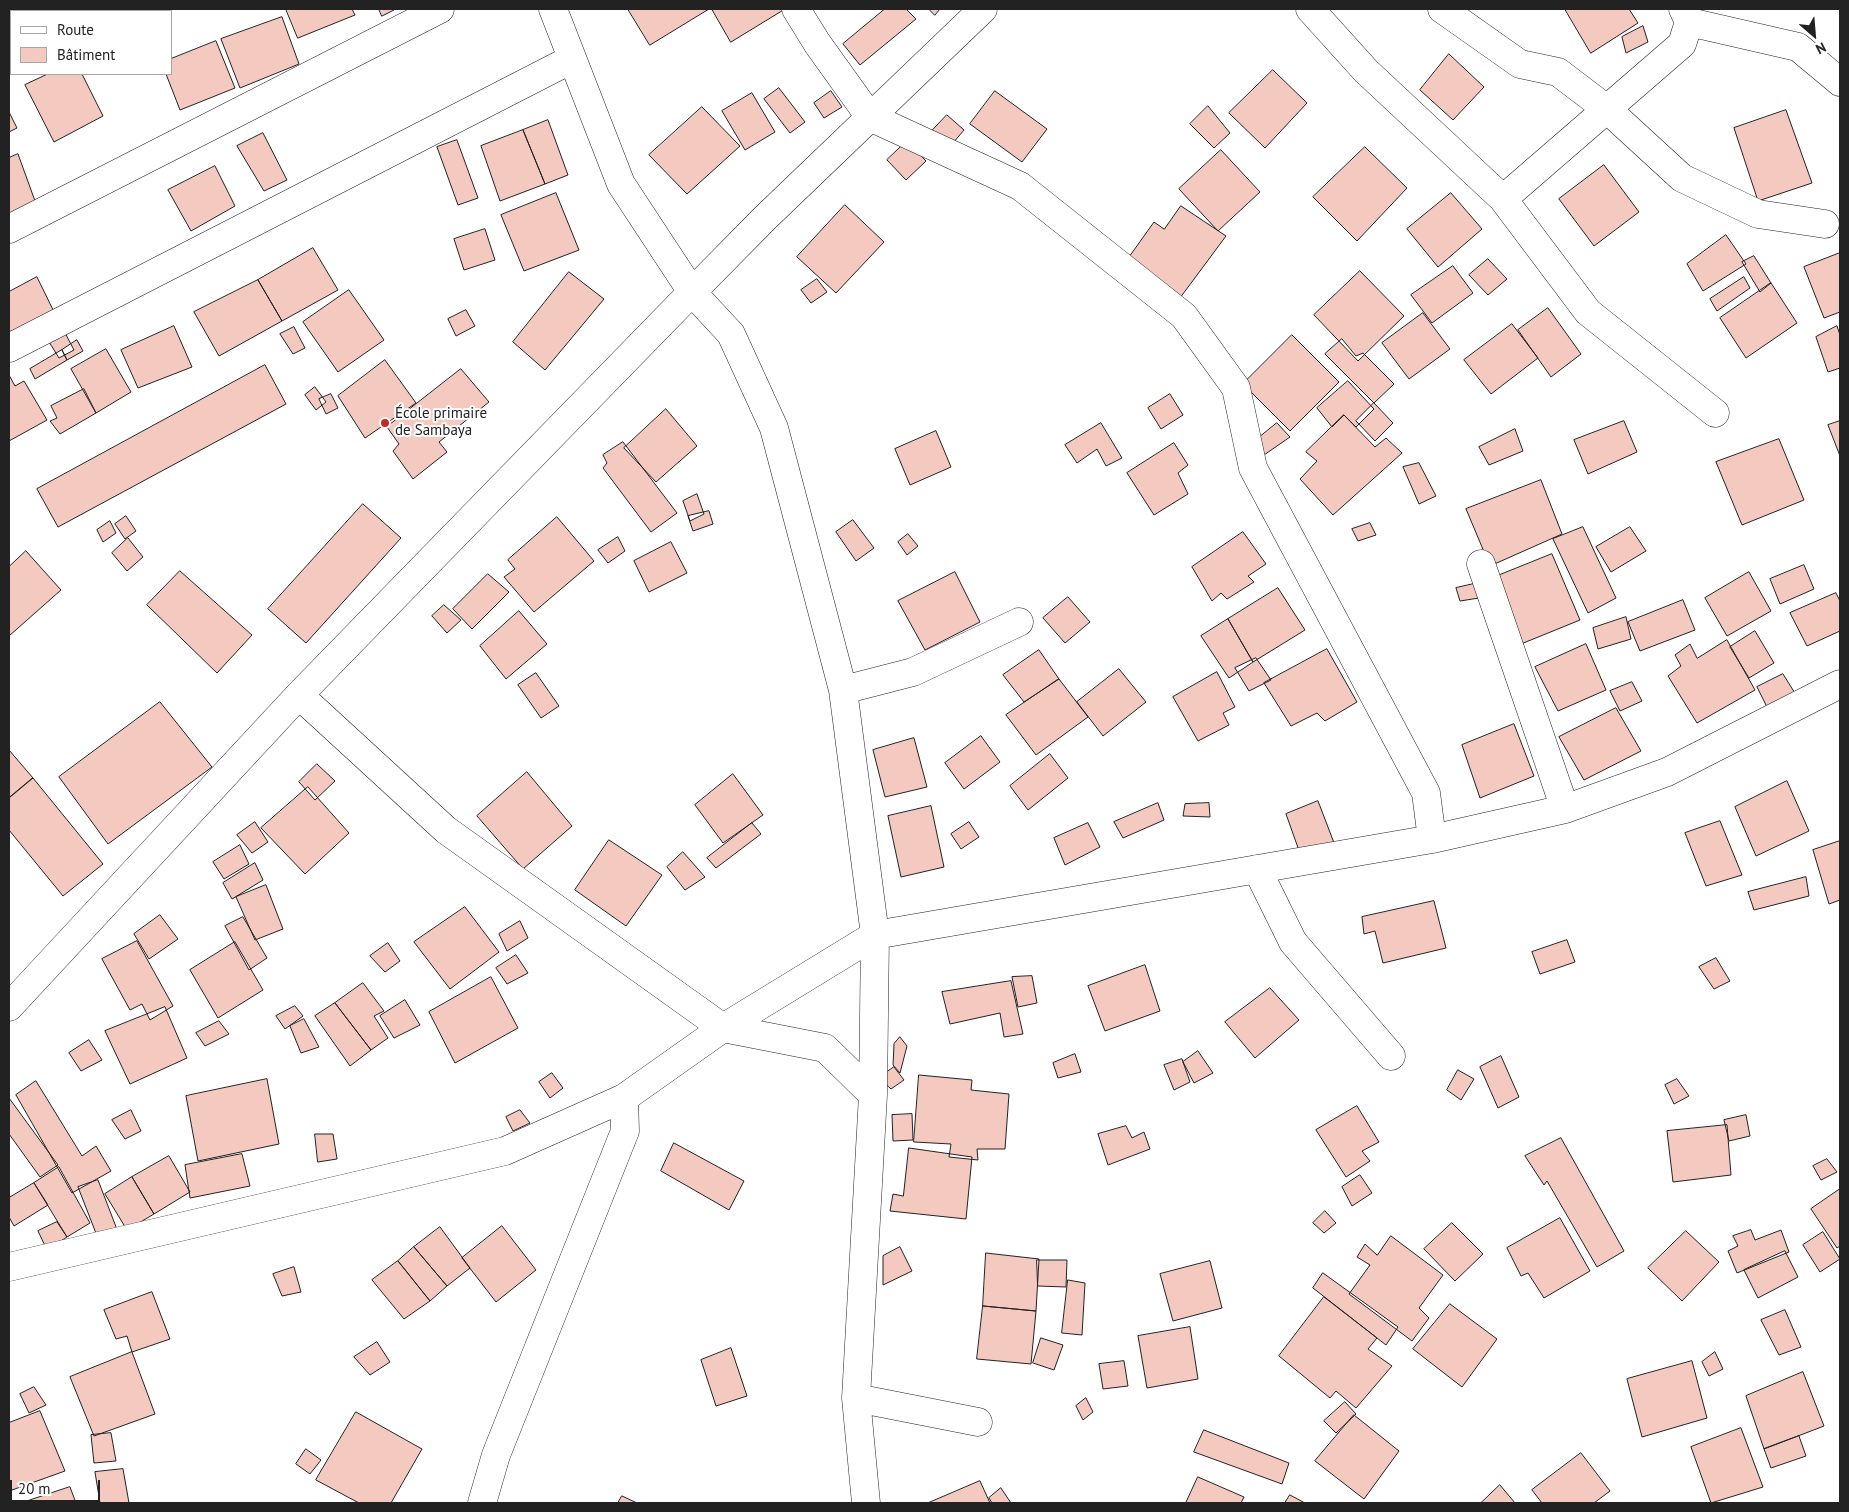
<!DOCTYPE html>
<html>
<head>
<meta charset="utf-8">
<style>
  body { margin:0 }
  #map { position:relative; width:1849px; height:1512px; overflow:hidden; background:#fff; font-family:"PT Sans",sans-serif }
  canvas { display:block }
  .frame { position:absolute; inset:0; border:10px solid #222; pointer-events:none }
  .legend { position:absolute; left:10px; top:10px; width:162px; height:65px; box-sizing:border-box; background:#fff; border:1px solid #a7a7a7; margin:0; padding:6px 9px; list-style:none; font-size:15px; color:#222 }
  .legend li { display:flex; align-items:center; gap:10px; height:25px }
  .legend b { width:25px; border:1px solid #a7a7a7 }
  .north { position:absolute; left:1789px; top:10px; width:50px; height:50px; -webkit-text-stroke:4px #fff; paint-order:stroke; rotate:153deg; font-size:14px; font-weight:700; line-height:20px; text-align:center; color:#222 }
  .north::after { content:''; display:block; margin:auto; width:18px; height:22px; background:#222; clip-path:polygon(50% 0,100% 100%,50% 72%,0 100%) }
  .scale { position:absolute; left:10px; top:1480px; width:90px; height:22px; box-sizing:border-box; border:2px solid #222; border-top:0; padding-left:6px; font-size:15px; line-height:18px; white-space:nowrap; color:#222; -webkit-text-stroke:4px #fff; paint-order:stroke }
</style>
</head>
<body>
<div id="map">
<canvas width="1849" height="1512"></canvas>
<div class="frame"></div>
<ul class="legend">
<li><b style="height:6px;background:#fff"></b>Route</li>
<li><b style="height:14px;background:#f3c9c0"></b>Bâtiment</li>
</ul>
<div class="north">N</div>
<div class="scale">20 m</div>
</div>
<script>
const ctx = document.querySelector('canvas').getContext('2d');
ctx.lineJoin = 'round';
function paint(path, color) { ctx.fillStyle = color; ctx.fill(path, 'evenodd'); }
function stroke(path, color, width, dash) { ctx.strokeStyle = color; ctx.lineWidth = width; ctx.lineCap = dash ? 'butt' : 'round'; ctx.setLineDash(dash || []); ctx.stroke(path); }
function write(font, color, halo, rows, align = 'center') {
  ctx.font = font + ' "PT Sans",sans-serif'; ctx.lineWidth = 4; ctx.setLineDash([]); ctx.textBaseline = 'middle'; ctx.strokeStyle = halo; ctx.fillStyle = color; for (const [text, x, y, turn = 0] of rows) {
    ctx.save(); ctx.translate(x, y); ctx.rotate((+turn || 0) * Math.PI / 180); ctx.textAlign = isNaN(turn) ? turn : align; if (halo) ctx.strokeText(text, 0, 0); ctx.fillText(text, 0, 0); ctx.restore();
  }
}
const building = new Path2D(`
  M9,9H51V11H11V34H9Z
  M100,9H150L151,11H95Z
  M286,9H352L355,15L298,38Z
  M379,9H394V10L382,16Z
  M628,9H709L650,45Z
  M712,9H785L731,42Z
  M885,9H906L916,19L860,65L843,44Z
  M929,9H940L935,15Z
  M1565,9H1629L1638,23L1591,53Z
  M282,17L299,64L240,88L221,39Z
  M1643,26L1648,42L1626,53L1622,37Z
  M216,41L235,88L180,110L166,74H171V59Z
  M1449,54L1484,87L1453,120L1420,90Z
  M1273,70L1307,103L1265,148L1229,113Z
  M48,74H82L103,116L54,142L25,85Z
  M779,88L805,122L790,133L764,99Z
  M831,91L842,107L824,118L814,103Z
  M995,91L1047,129L1022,162L970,124Z
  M752,93L775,132L745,150L722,111Z
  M1208,106L1230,133L1214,148L1190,124Z
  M702,107L740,146L687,194L649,155Z
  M1786,110L1812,183L1758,201L1734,128Z
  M9,112L17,128L9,132Z
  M947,115L964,130L947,150L930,133Z
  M548,120L568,175L545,184L523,130Z
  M523,130L545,184L500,201L481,146Z
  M263,133L287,180L264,191L237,146Z
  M457,140L478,198L458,205L437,147Z
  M907,141L926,161L906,180L887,160Z
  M1365,147L1407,188L1357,241L1313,197Z
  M1221,150L1260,192L1218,231L1179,189Z
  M18,154L39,212L9,222V158Z
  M1604,165L1639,212L1594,246L1559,199Z
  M215,166L235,206L191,231L168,190Z
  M556,193L579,250L524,271L501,215Z
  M1451,193L1482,229L1438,267L1407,229Z
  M845,205L884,242L836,293L797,257Z
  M1181,206L1226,236L1177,302L1124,264L1154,222L1164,229Z
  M485,229L495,260L464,270L454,239Z
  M1726,235L1746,264L1703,291L1687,264Z
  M313,248L338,290L282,321L258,280Z
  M1840,253V312L1824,318L1804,267Z
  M1754,256L1771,283L1760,292L1742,262Z
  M1488,259L1507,279L1488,295L1469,275Z
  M1453,266L1473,293L1432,323L1411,295Z
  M1360,271L1404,316L1358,361L1314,315Z
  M569,272L604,299L545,370L513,342Z
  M37,277L58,320L9,345V292Z
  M1744,277L1750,288L1717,311L1710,299Z
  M817,279L827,292L811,303L801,290Z
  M258,280L282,321L219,356L194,312Z
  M1771,283L1797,323L1746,358L1720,318Z
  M349,290L384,340L338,372L303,322Z
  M1548,308L1581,354L1551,377L1518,330Z
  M466,310L475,326L456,336L448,319Z
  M1423,313L1450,349L1409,379L1382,343Z
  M1512,324L1538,358L1491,394L1464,360Z
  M174,326L192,367L138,388L121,350Z
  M1837,326L1840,335V368L1828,372L1816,337Z
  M294,327L305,348L293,354L280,334Z
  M63,329L74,350L59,358L46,337Z
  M1292,335L1339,382L1290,431L1243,384Z
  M1342,339L1356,356L1363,353L1394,384L1374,403L1325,354Z
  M77,340L83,351L67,360L62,350Z
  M106,349L131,392L96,413L71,369Z
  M62,350L67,360L35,379L30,369Z
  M385,360L416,403L365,438L338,396Z
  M265,365L286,404L58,527L37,489Z
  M461,369L489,402L439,442L447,452L413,479L393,451L399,444L387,427Z
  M9,375L15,386L24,381L47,420L9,441Z
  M1348,381L1374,409L1356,427L1344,415L1332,427L1317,408Z
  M315,387L326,402L316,410L305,395Z
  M84,389L96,413L60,434L50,421L57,418L51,406Z
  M331,394L338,408L326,414L319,399Z
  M1170,394L1183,415L1161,429L1148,408Z
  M1374,403L1393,423L1375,441L1356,421Z
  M666,409L697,446L656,482L624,448Z
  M1344,415L1375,447L1386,438L1402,453L1333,515L1300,479L1317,461L1306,452Z
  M1624,421L1637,452L1588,474L1574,440Z
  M1840,421V456L1828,425Z
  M1101,423L1122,458L1106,466L1097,449L1077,463L1065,445Z
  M1277,423L1290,437L1261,457L1250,445Z
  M1515,429L1523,451L1489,465L1479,447Z
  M936,431L951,467L910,485L895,449Z
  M1779,439L1804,500L1742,525L1716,462Z
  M623,442L677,513L651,532L603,468L607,463L603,455Z
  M1174,443L1188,465L1178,473L1188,494L1154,515L1127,473Z
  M1419,463L1436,496L1419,504L1403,467Z
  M1541,480L1562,534L1490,566L1466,509Z
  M697,494L704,514L690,521L683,501Z
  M363,504L401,538L306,643L268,609Z
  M709,511L713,524L693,531L688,516Z
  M126,516L136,531L125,539L115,524Z
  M557,517L594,561L534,612L504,577L515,569L508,560Z
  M853,520L874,548L856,561L836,532Z
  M110,521L116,533L103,542L97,530Z
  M1370,523L1376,535L1358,541L1352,529Z
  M1583,527L1616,598L1588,613L1553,539Z
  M1630,527L1646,551L1611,572L1596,547Z
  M1243,532L1266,564L1248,576L1254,582L1227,599L1221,593L1212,601L1192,567Z
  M908,534L918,546L907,555L898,542Z
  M618,537L625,551L608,563L598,550Z
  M128,538L143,557L127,571L112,553Z
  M671,542L687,573L649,592L634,561Z
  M26,551L61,590L9,636V567Z
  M1552,554L1580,620L1521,644L1495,577Z
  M1804,565L1814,589L1780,604L1770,579Z
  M180,571L252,635L217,673L147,605Z
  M955,572L980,622L925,650L898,601Z
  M1749,572L1771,611L1727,636L1705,598Z
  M488,574L509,592L472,629L453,609Z
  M1478,583L1479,598L1460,601L1456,588Z
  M1278,588L1305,630L1253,662L1228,619Z
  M1836,593L1840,601V631L1807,646L1790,613Z
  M1068,597L1090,622L1065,643L1043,618Z
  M1683,600L1695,630L1640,651L1628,622Z
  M444,605L461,620L447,633L432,616Z
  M519,611L547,644L506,679L480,646Z
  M1626,617L1631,639L1598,649L1593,628Z
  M1228,619L1253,662L1229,678L1201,636Z
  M1755,631L1774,663L1749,678L1730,647Z
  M1727,640L1755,690L1697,723L1668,676L1681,666L1675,655L1690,644L1697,658Z
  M1586,644L1606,690L1558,711L1535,667Z
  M1327,649L1357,702L1325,721L1317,713L1291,726L1264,683Z
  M1039,650L1059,679L1024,702L1003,675Z
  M1256,658L1271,680L1249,691L1235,668Z
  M1119,669L1146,702L1103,736L1077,702Z
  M1217,672L1235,707L1223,713L1229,725L1198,741L1173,697Z
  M536,673L559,706L541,718L518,685Z
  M1783,674L1798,698L1771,715L1757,687Z
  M1059,679L1088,717L1036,755L1006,715Z
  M1632,682L1642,701L1620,711L1610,691Z
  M160,702L212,767L108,844L59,777Z
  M1616,708L1641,751L1584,780L1559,737Z
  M1514,724L1534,776L1480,798L1462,745Z
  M981,736L1000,762L964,789L945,763Z
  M914,738L927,787L885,797L873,750Z
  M9,750L33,778L9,798Z
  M1050,754L1068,778L1028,810L1010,786Z
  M317,764L335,781L315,800L299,782Z
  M527,772L572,826L523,869L477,816Z
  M733,774L763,815L723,843L695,805Z
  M33,778L103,864L63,896L9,830V798Z
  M1787,781L1809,831L1756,856L1735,807Z
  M308,787L349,833L305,874L261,828Z
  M1318,801L1336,848L1302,859L1286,814Z
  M1158,803L1164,820L1123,838L1114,822Z
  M1209,803L1210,817L1183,816L1185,804Z
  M931,806L944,867L901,877L888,816Z
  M1720,821L1742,875L1706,886L1685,833Z
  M255,822L268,842L252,853L237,835Z
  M969,822L979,837L961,849L951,834Z
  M752,823L761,834L716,868L707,858Z
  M1088,823L1100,847L1065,865L1054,838Z
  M609,840L662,875L626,926L575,890Z
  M1840,841V900L1829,904L1813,850Z
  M240,845L249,864L224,879L213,862Z
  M683,852L705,877L685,890L667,867Z
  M255,863L263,880L232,899L223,883Z
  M1806,877L1809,896L1754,910L1748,892Z
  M266,885L283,929L255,940L236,897Z
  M1434,901L1446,948L1383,963L1375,931L1364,934L1362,917Z
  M465,907L499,952L450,989L414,942Z
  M160,915L178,939L149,959L134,934Z
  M243,917L267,958L249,970L225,926Z
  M520,921L528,938L507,951L499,934Z
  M1567,940L1575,962L1540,974L1532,952Z
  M137,941L173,1006L150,1020L142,1004L130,1010L102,959Z
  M235,942L263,990L218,1018L190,970Z
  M388,943L400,961L385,972L370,956Z
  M516,955L528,973L507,984L496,968Z
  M1716,958L1730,981L1714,989L1699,967Z
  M1145,965L1160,1011L1105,1031L1088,986Z
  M1032,976L1037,1003L1018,1007L1012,977Z
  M491,977L518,1028L455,1063L429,1012Z
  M1011,981L1023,1034L1004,1037L1000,1013L950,1024L942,992Z
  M363,983L384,1011L374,1016L388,1038L371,1050L335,1003Z
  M1270,988L1299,1020L1255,1058L1225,1022Z
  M405,1000L420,1025L394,1038L380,1016Z
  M335,1003L371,1050L350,1066L315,1016Z
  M295,1006L303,1016L285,1029L276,1016Z
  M165,1007L187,1058L130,1084L105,1031Z
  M304,1019L319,1047L301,1053L290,1026Z
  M219,1021L229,1034L205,1046L196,1033Z
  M900,1037L907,1046L900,1073L893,1065L894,1044Z
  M89,1040L102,1060L81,1071L69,1053Z
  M1198,1051L1213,1073L1194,1083L1183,1062Z
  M1075,1054L1081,1072L1058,1078L1053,1063Z
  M1501,1056L1519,1097L1498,1108L1480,1067Z
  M1182,1059L1190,1082L1174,1090L1164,1065Z
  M894,1067L904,1080L891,1089L879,1078Z
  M1458,1070L1474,1079L1461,1100L1447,1090Z
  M552,1073L563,1088L550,1098L539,1082Z
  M919,1075L972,1080L971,1090L1009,1094L1005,1149H977L978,1160L949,1157L951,1144L914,1142Z
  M267,1079L279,1144L198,1161L186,1096Z
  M1677,1079L1689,1096L1674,1104L1665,1085Z
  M36,1081L82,1156L96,1146L111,1171L72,1193L16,1095Z
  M9,1098L58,1165L40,1177L9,1134Z
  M1357,1106L1379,1142L1362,1151L1370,1161L1346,1177L1316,1130Z
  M131,1110L141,1131L125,1139L112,1120Z
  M520,1110L530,1123L513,1131L506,1117Z
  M912,1114L913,1140L893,1141L892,1115Z
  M1746,1115L1750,1136L1729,1141L1724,1120Z
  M1727,1125L1731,1175L1673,1182L1667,1131Z
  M1126,1126L1132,1138L1144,1132L1150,1149L1108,1165L1098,1134Z
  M315,1134H333L337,1159L318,1162Z
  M1561,1138L1624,1251L1597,1267L1547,1181L1544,1185L1525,1156Z
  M674,1143L744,1181L729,1210L661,1171Z
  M909,1148L972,1157L966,1219L890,1211L893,1194L903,1196Z
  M242,1154L250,1186L190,1198L185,1165Z
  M169,1156L190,1192L154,1214L132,1177Z
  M1827,1159L1837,1172L1821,1180L1813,1166Z
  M59,1167L90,1223L67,1237L34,1183Z
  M1360,1175L1372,1193L1352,1206L1342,1187Z
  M132,1177L154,1214L127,1230L105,1194Z
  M98,1180L118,1232L99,1241L78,1187Z
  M34,1183L48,1205L14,1226L9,1217V1198Z
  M1840,1189V1246L1837,1248L1811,1209Z
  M1325,1211L1336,1223L1324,1233L1313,1223Z
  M1560,1218L1590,1271L1544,1298L1528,1273L1521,1276L1507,1248Z
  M57,1222L67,1237L47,1250L38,1231Z
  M1452,1223L1483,1254L1455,1281L1424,1249Z
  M502,1226L536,1270L496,1302L462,1258Z
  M440,1227L470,1268L447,1286L414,1247Z
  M1751,1230L1755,1240L1781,1230L1789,1252L1737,1273L1728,1251L1738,1246L1733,1236Z
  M1686,1231L1719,1262L1682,1301L1648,1268Z
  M1823,1232L1840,1259L1820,1272L1803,1245Z
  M1391,1236L1443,1275L1419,1308L1429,1318L1412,1341L1349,1294L1370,1265L1357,1257L1365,1244L1377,1255Z
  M414,1247L447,1286L430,1301L398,1261Z
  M900,1247L912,1271L883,1285V1256Z
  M1785,1251L1798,1277L1758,1298L1744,1270Z
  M986,1253L1039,1259L1036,1311L983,1306Z
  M1037,1260H1067L1066,1287L1038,1286Z
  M398,1261L430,1301L404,1319L372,1280Z
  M1210,1261L1222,1308L1173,1321L1160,1274Z
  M294,1267L301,1292L282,1296L273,1274Z
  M1323,1273L1398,1327L1386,1345L1313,1288Z
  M1068,1280L1085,1283L1082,1335L1062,1333Z
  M152,1292L170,1339L132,1352L127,1336L116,1339L104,1310Z
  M1324,1297L1377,1338L1368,1349L1392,1366L1356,1408L1336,1391L1330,1398L1279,1356Z
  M1450,1304L1497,1339L1462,1387L1413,1349Z
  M983,1306L1036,1311L1031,1364L977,1359Z
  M1785,1310L1801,1347L1779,1355L1761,1320Z
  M1190,1327L1198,1379L1147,1388L1138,1336Z
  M1041,1338L1063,1345L1054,1370L1033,1363Z
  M377,1342L390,1362L370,1375L354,1357Z
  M731,1348L747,1396L716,1406L701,1360Z
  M132,1352L155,1414L94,1436L70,1377Z
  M1715,1352L1723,1369L1709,1376L1702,1362Z
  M1124,1361L1128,1386L1103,1389L1099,1364Z
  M1692,1361L1707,1418L1642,1437L1627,1379Z
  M1803,1372L1824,1426L1764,1449L1746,1396Z
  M34,1387L46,1405L29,1413L20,1394Z
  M1086,1398L1093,1412L1083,1420L1076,1406Z
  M1345,1402L1356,1414L1336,1433L1324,1421Z
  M40,1411L65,1471L12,1490L9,1481V1423Z
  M356,1412L422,1449L391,1503H359L316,1480Z
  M1354,1415L1399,1451L1364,1499L1315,1461Z
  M1741,1428L1763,1487L1711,1503L1691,1447Z
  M1204,1430L1289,1463L1282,1484L1194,1452Z
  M111,1433L116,1461L94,1463L91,1435Z
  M1799,1436L1806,1456L1771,1468L1764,1449Z
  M306,1449L321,1460L310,1474L296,1464Z
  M1581,1453L1610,1491L1594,1503H1542L1532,1490Z
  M123,1469L129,1503H100L95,1472Z
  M1198,1477L1244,1497L1241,1503H1186Z
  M980,1481L990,1503H928Z
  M1500,1485L1515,1503H1481Z
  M70,1487L76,1503H21Z
  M1001,1488L1011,1503H992L989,1498Z
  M1290,1495L1305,1503H1285Z
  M622,1496L637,1503H618Z`);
paint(building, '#f3c9c0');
stroke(building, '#222', 1);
const minor = new Path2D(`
  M553,9L621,184L692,292L731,334L774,428L843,690L875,935L873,1095L856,1398L866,1503
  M796,9L817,43L870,117L1020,186L1184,316L1236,388L1253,468L1426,793L1432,839
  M1310,9L1366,71L1503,199L1588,312L1715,413
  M1442,9L1520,64L1558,72L1608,110L1682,178L1758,214L1825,224
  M1689,22L1798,47L1840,82
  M1503,199L1682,44L1689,22L1683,9
  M9,229L440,9
  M9,348L572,59
  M1481,564L1565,809
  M843,690L913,672L1019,622
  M299,695L446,830L723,1028L825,1048L873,1095
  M1257,869L1293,942L1391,1056
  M9,1007L299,695L692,292L765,218L983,9
  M9,1267L505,1151L624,1098L723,1028L875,935L1432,839L1565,809L1667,772L1840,684
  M856,1398L978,1422
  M482,1503L496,1455L625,1131L624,1098`);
stroke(minor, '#222', 29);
stroke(minor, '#fff', 28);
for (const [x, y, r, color] of [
  [385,423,5,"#c62828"]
]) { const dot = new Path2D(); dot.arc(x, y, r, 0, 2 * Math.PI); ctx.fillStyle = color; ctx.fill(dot); stroke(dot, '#fff', 2); }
write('15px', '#222', '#fff', [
  ["École primaire",395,414],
  ["de Sambaya",395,431]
], 'left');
</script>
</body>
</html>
